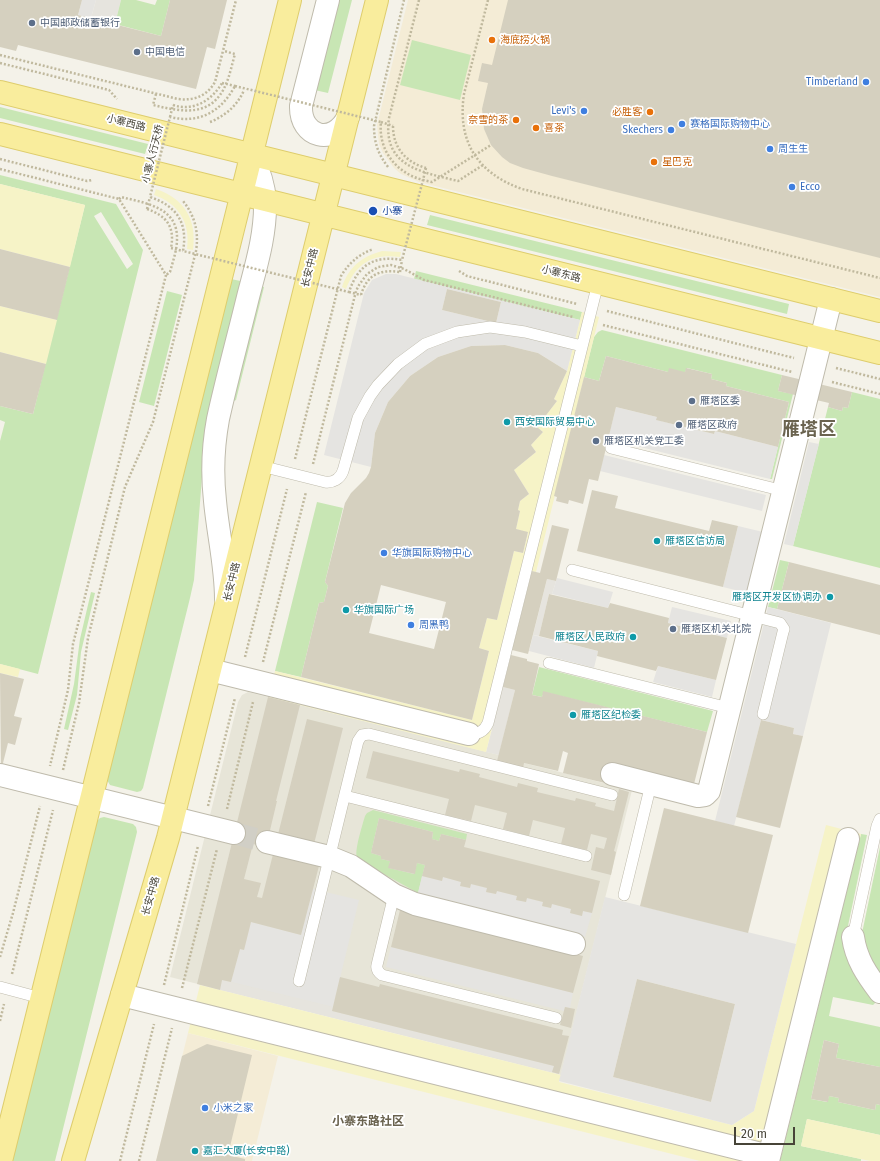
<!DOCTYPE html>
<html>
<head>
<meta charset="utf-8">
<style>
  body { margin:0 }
  #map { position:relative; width:880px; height:1161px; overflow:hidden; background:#f4f2e9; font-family:"Fira Sans",sans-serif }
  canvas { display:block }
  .scale { position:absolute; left:734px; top:1127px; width:61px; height:18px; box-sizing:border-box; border:2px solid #474438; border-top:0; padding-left:5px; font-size:12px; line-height:14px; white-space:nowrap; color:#474438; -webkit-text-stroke:3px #fff; paint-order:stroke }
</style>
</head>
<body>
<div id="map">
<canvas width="880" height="1161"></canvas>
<div class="scale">20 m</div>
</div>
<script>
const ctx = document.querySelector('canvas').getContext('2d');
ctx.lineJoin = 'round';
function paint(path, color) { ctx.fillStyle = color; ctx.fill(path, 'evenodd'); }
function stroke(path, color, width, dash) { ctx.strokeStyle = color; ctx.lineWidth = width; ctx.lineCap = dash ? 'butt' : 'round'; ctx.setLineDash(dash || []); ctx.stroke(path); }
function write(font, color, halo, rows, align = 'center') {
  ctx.font = font + ' "Fira Sans","Noto Sans SC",sans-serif'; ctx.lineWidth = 3.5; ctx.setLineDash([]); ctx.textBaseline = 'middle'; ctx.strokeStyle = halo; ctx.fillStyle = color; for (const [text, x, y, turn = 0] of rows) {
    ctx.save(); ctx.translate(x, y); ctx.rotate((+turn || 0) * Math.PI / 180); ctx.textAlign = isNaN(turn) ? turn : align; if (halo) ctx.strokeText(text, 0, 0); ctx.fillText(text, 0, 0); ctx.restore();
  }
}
paint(new Path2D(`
  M248,692L499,755L524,763L632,790L561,1075L170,977L238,702L242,695Z`), '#e7e5d8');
paint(new Path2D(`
  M408,0H880V297L419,182L401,174L394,168L383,153L379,144L377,125Z
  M188,1033L278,1056L252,1161H156Z`), '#f4ecd6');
paint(new Path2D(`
  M96,0H121L115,24L91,18Z
  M547,579L556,581L552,594H549L539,636L533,635Z
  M503,687L515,690L499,755L486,752Z
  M222,980L333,1007L332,1011L554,1066L552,1072L220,990Z`), '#e6e4de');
paint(new Path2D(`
  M121,0H136L155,5L157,0H170L161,36L115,24Z
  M332,0H352L328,93L310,89Z
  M412,40L471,55L460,100L400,85Z
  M0,107L148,144L145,154L0,118Z
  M0,175L116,204L143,250L38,674L0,664V441L5,422L0,420V406L33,414L85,205L0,184ZM101,212L133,264L127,269L94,216Z
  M430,215L789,304L787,314L427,225Z
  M416,271L582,312L580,320L414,279Z
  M231,279L245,282L204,451L194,580L190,598L143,788L141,791L137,792L110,785L107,780Z
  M257,285L264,287L236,400L232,402Z
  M167,291L182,295L154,406L139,402Z
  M602,330L782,375L778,391L793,394L772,479H770L789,402L726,386L727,383L711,379L712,374L687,368L685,372H668L606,356L599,381L584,377L594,337L598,332Z
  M852,392L880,399V568L793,546L828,407L842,411L843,407L848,408Z
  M317,502L343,508L325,582L328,586L324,602L319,603L301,677L275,671Z
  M780,560L789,562L777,609L768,607Z
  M91,592L95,593L81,652L77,695L68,730L64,729L74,684L80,639Z
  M539,667L713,711L707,732L544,692L542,697L532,695Z
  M373,810L467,834L466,840L441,834L439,841L432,839L433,832L379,818L371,853L381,856V859L390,861L389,868L414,874L417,863L425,865L418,893L364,863C362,862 358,860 357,857C354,851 363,823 365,816L367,813Z
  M104,817L133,824L136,827L137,832L55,1161H11L96,822L100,818Z
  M861,834L867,835L844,945L876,1002L873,1005L833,997L829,1016L880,1027V1067L836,1058L839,1044L824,1040L811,1099L827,1102L829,1096L839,1098L838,1102L875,1110L876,1104L880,1105V1135L807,1119L801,1146L861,1159V1161H780Z
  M880,847V979L861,938Z`), '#c8e6b4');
paint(new Path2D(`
  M0,184L85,205L70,267L0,249Z
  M156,189C185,199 197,220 193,250L187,249C191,223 178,203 154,195Z
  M382,251L401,252L400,257C373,253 356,263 346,289L342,287C349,267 361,257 382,251Z
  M0,306L57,320L46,364L0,352Z
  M582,312L599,317L536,572L531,571L486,752L268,697L275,671L472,720L489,651L479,648L487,618L497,620L514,551L523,553L528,533L516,529L520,511L518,510L520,501L529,494L514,470L536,452L531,445L543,432L537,427L557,401L554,399L567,371Z
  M0,664L20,669L18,677L0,673Z
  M826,825L861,834L779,1161H700L188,1033L200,985L561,1075L559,1082L732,1125L754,1111Z
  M807,1119L880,1135V1161H870L801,1146Z`), '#f6f3c7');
paint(new Path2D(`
  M82,0H96L91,18L78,15Z
  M386,274H396L580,320L567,371L538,353L505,345L471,346L438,357L410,376L388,402L375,433L371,467L324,455L364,293L372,280ZM447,289L501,302L496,323L442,310Z
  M616,407L657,417V420L714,434L715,431L778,447L770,479L608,439Z
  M809,442L819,444L793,546L784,544Z
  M604,455L766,495L762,511L600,471Z
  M738,526L763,532L747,593L723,587Z
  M557,578L613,592L608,608L552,594Z
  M672,607L731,621L727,638L668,623Z
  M768,607L831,623L803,736L793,734L794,728L761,720L734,826L715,821Z
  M533,635L598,651L594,668L529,651Z
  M658,666L716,680L712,697L653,682Z
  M422,876L442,881L443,877L461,882L460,886L470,888L471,884L487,888L486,892L495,894L497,891L517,896L516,900L526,902L527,898L543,902L542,906L551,908L552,904L571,909L570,913L582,916L583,911L592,913L585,937L430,898L418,893Z
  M313,889L359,900L333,1007L231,982L240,949L244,950L251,922L301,935Z
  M605,897L796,944L754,1111L732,1125L559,1081ZM637,979L735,1004L711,1102L613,1077Z
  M391,947L573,993L570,1008L565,1007L564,1011L386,967Z`), '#e5e4e1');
paint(new Path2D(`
  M0,0H82L78,15L161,36L170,0H227L215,49L207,47L196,89L18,45L16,51L0,47Z
  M508,0H880V258L552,176L523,168L510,163L502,157L491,145L484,129L482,109L488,83L478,81L482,63L492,65Z
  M0,249L70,267L57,320L0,306Z
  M447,289L501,302L496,323L442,310Z
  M505,345L538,353L567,371L554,399L557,401L537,427L543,432L531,445L536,452L514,470L529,494L520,501L518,510L520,511L516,529L528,532L523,553L514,551L497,620L487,618L479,648L489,651L472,720L301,677L319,603L324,602L328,586L325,582L345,503L351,493L366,478L369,473L371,467L375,433L388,402L410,376L438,357L471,346ZM381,585L446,602L434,649L369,633Z
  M0,352L46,364L33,414L0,406Z
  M606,356L668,372L669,368L685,372L686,368L712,374L711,379L727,383L726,386L789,402L778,447L715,431L714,434L656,420L657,417L616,407L598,481L589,479L583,504L569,500L568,504L556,501L557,497L554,496L584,377L599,381Z
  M782,375L852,392L848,408L843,407L842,411L828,407L829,403L778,391Z
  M592,490L618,496L615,508L709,531L712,520L738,526L723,587L577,551Z
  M552,525L569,529L556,581L547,579L528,654L512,650L532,571L540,573Z
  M789,562L880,585V635L777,609Z
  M549,594L608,608L610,603L669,618L668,623L727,638L716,680L658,666L656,671L597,656L598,651L539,636Z
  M511,655L527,659V661L539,664L532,695L542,697L543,691L707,732L694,784L610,763L605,783L563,773L568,753L563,751L558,771L524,763L523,768L497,761L515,690L503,687Z
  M0,673L24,679L14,716L22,718L15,745L8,743L1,771Z
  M268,697L300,705L276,801H277L266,847L253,844L244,879L261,883L257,897L262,898L307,719L343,728L309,864L319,866L301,935L251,922L244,950L240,949L231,982L222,980L220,990L197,984Z
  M761,720L794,728L793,734L803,736L780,828L736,817Z
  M373,751L459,772L460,769L480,774L479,777L517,787L518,783L538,788L537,792L575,801L576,798L596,803L595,806L614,811L619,789L629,792L614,851L616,852L611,875L591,870L596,847L604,849L607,838L591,834L587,850L561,844L565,828L533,820L529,836L503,829L507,813L475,805L471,821L445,815L449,799L366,778Z
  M664,808L773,835L748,933L640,906Z
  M379,818L433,832L432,839L439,841L441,834L466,840L464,847L600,881L592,913L583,911L582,916L570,913L571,909L552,904L551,908L542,906L543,902L527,898L526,902L516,900L517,896L497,891L496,894L486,892L487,888L471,884L470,888L460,886L461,882L443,877L442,881L422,876L425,865L417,863L415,874L388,868L390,861L381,859V856L371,853Z
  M400,910L583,956L573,993L391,947Z
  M340,977L379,987L380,984L563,1030L562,1035L569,1036L559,1074L552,1072L554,1066L332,1011Z
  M637,979L735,1004L711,1102L613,1077Z
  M565,1007L575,1009L571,1028L560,1025Z
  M824,1040L839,1044L836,1058L880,1067V1105L876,1104L875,1110L838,1102L839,1098L829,1096L828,1102L811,1099Z
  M207,1044L252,1055L228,1155L245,1159V1161H156L182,1056Z`), '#d5d0bf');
stroke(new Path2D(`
  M234,833L267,842`), '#d1cfc6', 22, [22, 11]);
const lane = new Path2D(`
  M611,448L784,491
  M261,466L325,482C333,483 340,479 343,471L358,418L370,396L378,385L398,364L425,344L457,332L490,327L525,332L582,346
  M572,570L780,623L784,629L783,632L763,714
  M549,663L729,708
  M469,734C478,734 484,732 488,723L598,283
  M345,796L586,856
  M394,895L377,965C376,969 378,972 382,975L556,1018
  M624,895L651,784
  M853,937L877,826L880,819
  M299,981L358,741L362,735L369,734L612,795
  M0,987L41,998`);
const street = new Path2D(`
  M328,0L301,106C300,138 334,146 348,117
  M226,599C226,566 218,534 215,501C212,474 213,446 218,419C227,378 238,338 248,297C256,266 266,234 265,201C264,184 259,170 251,154
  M210,670L469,734
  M612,774L698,796L705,795L709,791L831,299
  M0,775L234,833
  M267,842L329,857L351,866L394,895L415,904L574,944
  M853,937C856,959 867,975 880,992
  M122,995L769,1156
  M768,1161L848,839`);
const primary = new Path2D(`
  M0,92L880,311
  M0,134L880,353
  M1,1161L290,0
  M73,1161L168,838L377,0`);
stroke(lane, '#bfbbac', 12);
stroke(street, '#bfbbac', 24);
stroke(primary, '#decd6d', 24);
stroke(new Path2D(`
  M419,0L389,118C382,167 422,172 458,181L483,165
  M488,0L464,94C457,141 477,173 522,189L880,278
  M0,55L178,99C194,101 207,96 215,82L236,0
  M0,63L109,90L117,99
  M156,94L153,105C182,112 212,118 226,84C230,75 232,64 235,54L224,51
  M173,105C194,112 212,100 222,83
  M210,122C225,116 238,105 244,90
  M393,126C393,147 405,162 426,168
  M0,159L87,181L92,180
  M388,167C378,154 374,142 374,126L404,0
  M0,169L119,199L166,275L73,644L68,690L50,766
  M119,199L121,197C145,203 178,207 177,239C177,250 173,261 170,272L166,275
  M147,209C167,216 175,227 171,248
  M459,271L467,276L577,304
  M361,295C367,275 379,269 400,272
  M607,311L794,358
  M603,325L792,372
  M836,368L880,379
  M832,382L880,394
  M295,459L341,276C349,263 358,255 373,249
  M313,464L356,291L359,285L367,274L378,267L391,265L404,269L424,280L573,317
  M245,657L287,489
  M263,662L306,492
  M63,770L79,703L88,638L125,487L153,422L196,251C199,232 195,216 183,201
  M208,806L235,698
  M227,809L253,702
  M0,957L13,913L40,806
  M12,974L53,810
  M164,985L198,846
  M182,988L217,849
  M0,1021L4,1004
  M120,1161L154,1024
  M139,1161L172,1028`), '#c0b99e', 2.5, [2, 2]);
stroke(lane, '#fff', 11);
stroke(street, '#fff', 22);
stroke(primary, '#f9ed9d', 22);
stroke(new Path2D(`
  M222,83L235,86
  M235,86L381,122C378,150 396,173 423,180L402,260C374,255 358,265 349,292L183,251C188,223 177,206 150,197L170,117C199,124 221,112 235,86Z
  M170,117L173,105
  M381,122L393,126
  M426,168L423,180L432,182L491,145
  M147,209L150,197
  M171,248L183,251
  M400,272L402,260
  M349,292L361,295`), '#c0b99e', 2.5, [2, 2]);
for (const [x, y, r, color] of [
  [32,23,4,"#5c6f8a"],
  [492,40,4,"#e8710a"],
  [137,52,4,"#5c6f8a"],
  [866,82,4,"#3f7fe0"],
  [584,111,4,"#3f7fe0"],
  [650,112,4,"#e8710a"],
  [516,120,4,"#e8710a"],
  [682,124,4,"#3f7fe0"],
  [536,128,4,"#e8710a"],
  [671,130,4,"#3f7fe0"],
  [770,149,4,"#3f7fe0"],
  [654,162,4,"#e8710a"],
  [792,187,4,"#3f7fe0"],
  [373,211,5,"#1a4fb4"],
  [692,401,4,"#5c6f8a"],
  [507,422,4,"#0f9aa8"],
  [679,425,4,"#5c6f8a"],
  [596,441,4,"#5c6f8a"],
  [657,541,4,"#0f9aa8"],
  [384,553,4,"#3f7fe0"],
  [830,597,4,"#0f9aa8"],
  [346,610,4,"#0f9aa8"],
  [411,625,4,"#3f7fe0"],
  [673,629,4,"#5c6f8a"],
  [633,637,4,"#0f9aa8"],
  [573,715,4,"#0f9aa8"],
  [205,1108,4,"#3f7fe0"],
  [195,1151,4,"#0f9aa8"]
]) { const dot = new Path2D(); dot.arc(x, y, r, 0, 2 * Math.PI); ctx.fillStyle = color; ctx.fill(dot); stroke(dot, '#fff', 1.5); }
write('10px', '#4e5e75', '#fff', [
  ["中国邮政储蓄银行",40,23],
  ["中国电信",145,52],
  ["雁塔区委",700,401],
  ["雁塔区政府",687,425],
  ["雁塔区机关党工委",604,441],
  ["雁塔区机关北院",681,629]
], 'left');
write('10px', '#c56008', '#fff', [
  ["海底捞火锅",500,40],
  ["必胜客",642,112,"right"],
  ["奈雪的茶",508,120,"right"],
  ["喜茶",544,128],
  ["星巴克",662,162]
], 'left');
write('10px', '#366cbe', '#fff', [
  ["Timberland",858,82,"right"],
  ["Levi's",576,111,"right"],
  ["赛格国际购物中心",690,124],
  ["Skechers",663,130,"right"],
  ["周生生",778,149],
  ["Ecco",800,187],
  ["华旗国际购物中心",392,553],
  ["周黑鸭",419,625],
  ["小米之家",213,1108]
], 'left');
write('10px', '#474438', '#fff', [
  ["小寨西路",126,123,14],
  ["小寨人行天桥",153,154,-76],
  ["长安中路",310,268,-76],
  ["小寨东路",561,274,14],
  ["长安中路",232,582,-76],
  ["长安中路",151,896,-74]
]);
write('10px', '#164399', '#fff', [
  ["小寨",382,211]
], 'left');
write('10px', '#0d838f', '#fff', [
  ["西安国际贸易中心",515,422],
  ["雁塔区信访局",665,541],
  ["雁塔区开发区协调办",822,597,"right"],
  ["华旗国际广场",354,610],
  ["雁塔区人民政府",625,637,"right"],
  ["雁塔区纪检委",581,715],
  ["嘉汇大厦(长安中路)",203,1151]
], 'left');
write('bold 12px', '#6a634f', '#fff', [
  ["小寨东路社区",368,1122]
]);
write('bold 18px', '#6a634f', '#fff', [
  ["雁塔区",809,430]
]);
</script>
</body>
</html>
